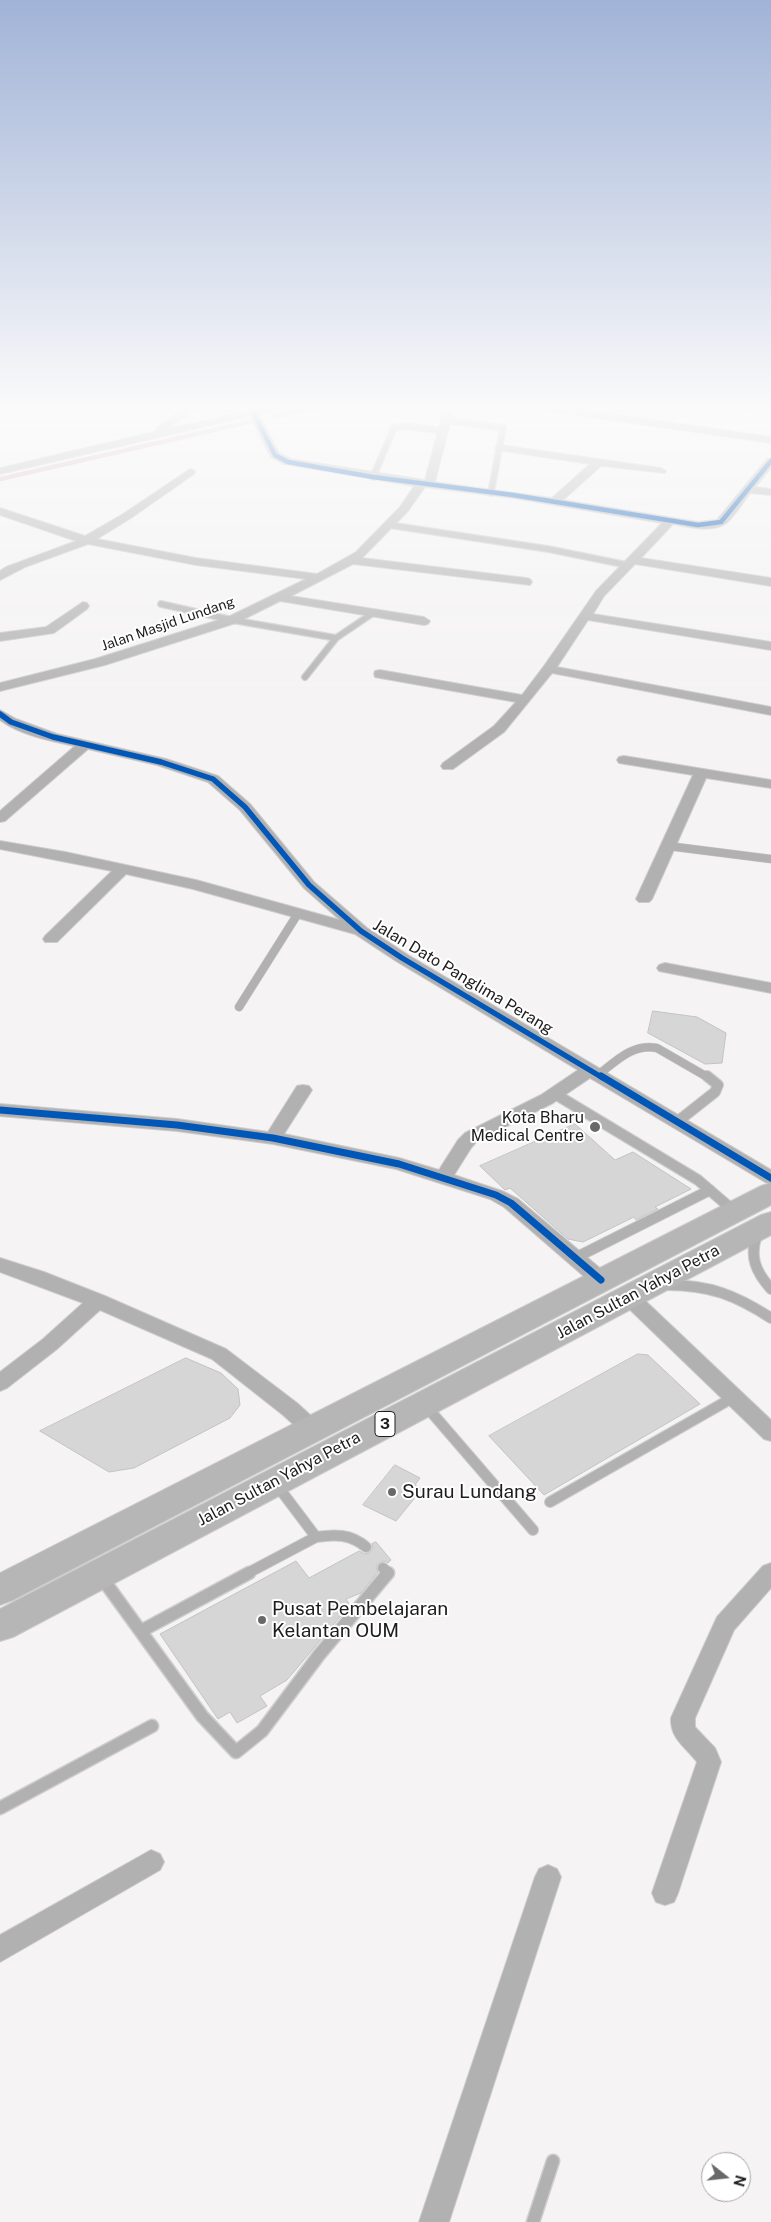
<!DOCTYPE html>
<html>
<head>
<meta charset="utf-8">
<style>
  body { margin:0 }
  #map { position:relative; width:771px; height:2222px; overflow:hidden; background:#f5f3f4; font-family:"Public Sans",sans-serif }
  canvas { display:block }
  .north { position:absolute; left:701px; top:2152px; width:50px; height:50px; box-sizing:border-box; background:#fff; border:1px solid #a5a5a5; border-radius:50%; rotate:106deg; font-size:14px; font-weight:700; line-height:20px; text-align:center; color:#1e1d1d }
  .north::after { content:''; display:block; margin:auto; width:18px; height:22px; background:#696868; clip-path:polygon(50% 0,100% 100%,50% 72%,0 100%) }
</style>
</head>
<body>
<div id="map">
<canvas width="771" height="2222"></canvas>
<div class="north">N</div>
</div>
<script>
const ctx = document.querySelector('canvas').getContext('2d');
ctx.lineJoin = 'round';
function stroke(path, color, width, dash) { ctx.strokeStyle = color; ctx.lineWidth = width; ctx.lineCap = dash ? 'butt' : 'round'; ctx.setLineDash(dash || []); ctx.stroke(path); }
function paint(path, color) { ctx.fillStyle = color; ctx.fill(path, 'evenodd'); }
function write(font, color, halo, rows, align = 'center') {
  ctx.font = font + ' "Public Sans",sans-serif'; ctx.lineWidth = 4; ctx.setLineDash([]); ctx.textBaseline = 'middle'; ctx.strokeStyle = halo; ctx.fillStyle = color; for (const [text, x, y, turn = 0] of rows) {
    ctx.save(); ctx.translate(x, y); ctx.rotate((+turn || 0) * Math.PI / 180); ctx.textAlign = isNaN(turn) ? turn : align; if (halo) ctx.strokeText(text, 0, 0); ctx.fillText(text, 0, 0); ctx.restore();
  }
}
stroke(new Path2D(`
  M275,416L327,404
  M0,479L253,421`), '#d7b1be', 4.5);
const building = new Path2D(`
  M653,1011L697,1017L726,1033L722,1063L705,1064L648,1033Z
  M575,1124L615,1160L633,1152L691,1189L655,1207L658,1209L636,1220L634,1217L583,1242L568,1239L510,1188L505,1190L480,1166Z
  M638,1354L648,1355L700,1404L544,1495L489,1436Z
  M186,1358L221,1373L238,1389L240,1405L230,1418L134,1468L109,1472L40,1431Z
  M395,1465L420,1478L415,1485L422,1489L396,1521L363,1505Z
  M376,1542L391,1560L388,1563L384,1561L379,1563L376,1567L378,1572L361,1593L346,1599L350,1605L287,1680L260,1696L267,1706L237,1723L230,1712L218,1719L160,1634L296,1561L309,1578L359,1551L365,1554L369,1553L373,1548L372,1544Z`);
paint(building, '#d6d6d7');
stroke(building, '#c2c3c3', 1);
const serviceFar3 = new Path2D(`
  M739,404L753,407
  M446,420L503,428L491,493
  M373,477L394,428L405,426L443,431
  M389,525L548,549L627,565
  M161,604L232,620L336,638
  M305,677L336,638L373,613`);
const serviceFar2 = new Path2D(`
  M668,846L771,859
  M239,1007L297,915
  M598,1075C616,1061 633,1043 657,1048L709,1078`);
const serviceFar1 = new Path2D(`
  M555,1094L698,1180L734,1211
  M677,1122L715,1092L718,1085L707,1076
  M757,1235C749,1257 756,1272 771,1289
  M575,1258L710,1190
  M667,1285C710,1285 735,1295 771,1318
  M426,1406L533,1530
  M276,1484L316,1537C335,1534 351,1534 366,1547
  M550,1502L734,1397
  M383,1568L388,1573L387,1574
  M246,1574L316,1537`);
const service = new Path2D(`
  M102,1578L202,1716L236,1752L262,1731L319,1655L388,1573
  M141,1631L249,1573
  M0,1808L152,1726
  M533,2222L553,2161`);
const minor = new Path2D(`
  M192,404H204L167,429L249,411L256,404H267L265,407L276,404H296L259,414L279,453L291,459L425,480L445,404H455L435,482L552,498L590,464L496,450L495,448L500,445L661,468L666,471L665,473L601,466L563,500L698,522L717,520L767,459L771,458V468L755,487L771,489V495L750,493C744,501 732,520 725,524C710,533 688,527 673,524L641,558L771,578V586L635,564L604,596L593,614L771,642V650L588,620L557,667L771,707V715L552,673L504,732L453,769H443L441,766L443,763L494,726L516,702L380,678L375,677L374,674L375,671L380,670L522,695L544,666L596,591L662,523L513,498L425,487L408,511L362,558L526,578L530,579L532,582L530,585L353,564L291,596L424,617L430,621L428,624L424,625L280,601L236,623L105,665L0,691V683L95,659L228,617L306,579L196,565L88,544L25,567L0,580V571L6,567L76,541L0,515V508L85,536L123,514L190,469L194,470L195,472L194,474L131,518L97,539L196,558L317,574L356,552L400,507L414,486L284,464L271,457L250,416L0,474V468L158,431L156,429L157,427Z
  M545,404L771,437V443L542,410L537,407L538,405Z
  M83,602L87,603L89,606L87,609L54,633L0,641V633L46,627Z
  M0,710L16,719L57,734L166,759L218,776L250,804L314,882L367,928L408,955L771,1170V1184L765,1182L590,1078L553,1103L477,1141L471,1148L454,1175L502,1191L518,1199L608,1275L611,1280L608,1285L601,1287L594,1285L504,1207L490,1199L396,1169L273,1144L177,1131L0,1116V1104L177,1119L268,1132L297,1086L303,1085L309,1086L312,1090L284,1134L399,1158L439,1170L458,1140L465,1133L541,1095L578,1070L396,961L355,934L193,889L126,874L57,942H45L43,939L45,936L112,871L0,849V841L65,852L196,880L340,920L304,888L240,810L208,782L157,765L88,749L5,821L0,822V811L75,746C51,741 20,735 0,720Z
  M624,756L771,780V788L706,778L652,899L649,902H639L636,899L693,775L619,763L617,760L619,757Z
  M665,963L771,983V993L659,971L657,968L659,965Z
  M0,1258L44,1272L105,1296L226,1349L297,1403L319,1423L322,1429L319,1435L312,1437L305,1435L283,1415L212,1359L100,1310L57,1349L7,1388L0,1391V1372L43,1339L83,1303L0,1272Z
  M629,1290L636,1292L771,1420V1441L764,1439L622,1302L619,1297L622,1292Z
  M771,1563V1588L734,1630L695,1718V1727L715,1748L721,1762L678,1893L674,1902L665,1905L656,1902L652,1893L697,1762C686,1747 670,1739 671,1718L717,1617L763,1566Z
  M151,1850L160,1854L164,1862L160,1870L0,1962V1935Z
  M548,1865L557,1869L561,1877L449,2222H419L535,1877L539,1869Z`);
const trunk = new Path2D(`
  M771,1183V1205L13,1600L0,1605V1573L761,1186Z
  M771,1212V1235L13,1637L0,1641V1609L761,1215Z`);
stroke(serviceFar3, '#cecccd', 8);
stroke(serviceFar2, '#cecccd', 9);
stroke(serviceFar1, '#cecccd', 12);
stroke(service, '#cecccd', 15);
stroke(minor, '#cecccd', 2);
stroke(trunk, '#cecccd', 2);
stroke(serviceFar3, '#b1b1b1', 5.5);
stroke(serviceFar2, '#b1b1b1', 8);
stroke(serviceFar1, '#b1b1b1', 10);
stroke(service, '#b1b1b1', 12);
paint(minor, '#b1b1b1');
paint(trunk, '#b7b6b6');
stroke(new Path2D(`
  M262,404L253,412L275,455L288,462L373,477L513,495L698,525L721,522L771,461`), '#0057b8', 4.5);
stroke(new Path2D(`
  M0,714L11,722L53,737L161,762L213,779L245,807L309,885L361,931L402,958L603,1078`), '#0057b8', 5.5);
stroke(new Path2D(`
  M601,1076L771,1178
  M0,1110L177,1125L273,1138L399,1164L496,1195L511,1203L601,1280`), '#0057b8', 7);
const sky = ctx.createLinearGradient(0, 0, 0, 715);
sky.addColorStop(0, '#a1b3d7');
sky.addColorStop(0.57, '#fafafa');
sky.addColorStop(1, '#fafafa00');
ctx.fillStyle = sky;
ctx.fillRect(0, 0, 771, 715);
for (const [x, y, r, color] of [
  [595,1127,6,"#696868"],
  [392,1492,5,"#696868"],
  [262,1620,5,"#696868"]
]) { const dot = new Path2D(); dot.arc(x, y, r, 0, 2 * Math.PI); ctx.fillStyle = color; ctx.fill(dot); stroke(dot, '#fff', 2); }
write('14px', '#1e1d1d', '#fff', [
  ["Jalan Masjid Lundang",168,624,-19]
]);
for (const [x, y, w] of [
  [385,1424,20]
]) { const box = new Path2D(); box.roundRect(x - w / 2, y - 12.5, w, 25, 4); ctx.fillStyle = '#fff'; ctx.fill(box); stroke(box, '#1e1d1d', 1); }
write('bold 15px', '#1e1d1d', null, [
  ["3",385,1424]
]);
write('16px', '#1e1d1d', '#fff', [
  ["Jalan Dato Panglima Perang",463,977,31],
  ["Jalan Sultan Yahya Petra",638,1292,-28],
  ["Jalan Sultan Yahya Petra",279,1479,-28]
]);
write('16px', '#1e1d1d', '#fff', [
  ["Kota Bharu",584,1118],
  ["Medical Centre",584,1136]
], 'right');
write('19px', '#1e1d1d', '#fff', [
  ["Surau Lundang",402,1492],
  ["Pusat Pembelajaran",272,1609],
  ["Kelantan OUM",272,1631]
], 'left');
</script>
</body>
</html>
